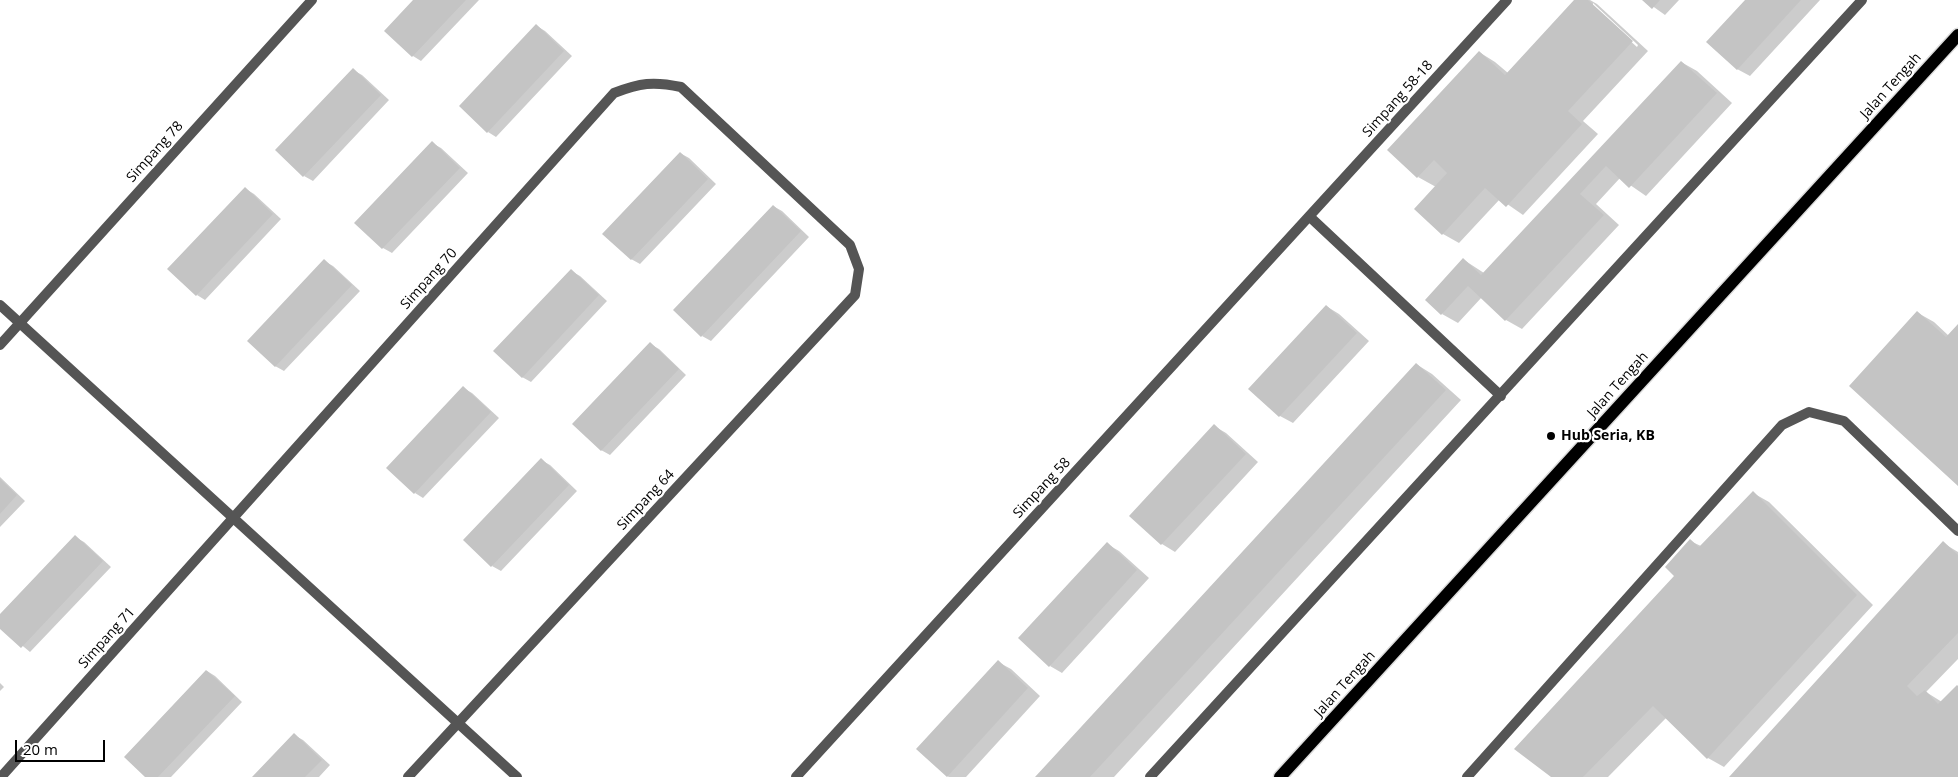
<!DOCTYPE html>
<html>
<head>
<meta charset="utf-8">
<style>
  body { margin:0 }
  #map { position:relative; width:1958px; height:777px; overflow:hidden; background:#fff; font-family:"Open Sans",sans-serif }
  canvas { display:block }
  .scale { position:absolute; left:15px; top:740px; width:90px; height:22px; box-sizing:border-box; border:2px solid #000; border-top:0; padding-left:6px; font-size:15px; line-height:18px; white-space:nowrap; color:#000; -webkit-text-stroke:4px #fff; paint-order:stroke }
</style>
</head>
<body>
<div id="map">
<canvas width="1958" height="777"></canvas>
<div class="scale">20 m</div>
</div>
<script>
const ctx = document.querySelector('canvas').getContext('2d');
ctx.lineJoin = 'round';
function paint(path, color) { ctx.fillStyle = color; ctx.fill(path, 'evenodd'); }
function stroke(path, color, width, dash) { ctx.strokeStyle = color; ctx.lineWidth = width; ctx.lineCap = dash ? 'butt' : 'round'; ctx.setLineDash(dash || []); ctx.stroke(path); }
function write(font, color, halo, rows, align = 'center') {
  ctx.font = font + ' "Open Sans",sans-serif'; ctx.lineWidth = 4.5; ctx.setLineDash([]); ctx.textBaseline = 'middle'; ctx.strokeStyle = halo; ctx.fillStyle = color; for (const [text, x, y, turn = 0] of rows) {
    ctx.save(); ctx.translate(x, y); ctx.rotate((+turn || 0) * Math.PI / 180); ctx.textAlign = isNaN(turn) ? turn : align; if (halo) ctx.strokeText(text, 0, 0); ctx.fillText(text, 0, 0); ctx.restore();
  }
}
paint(new Path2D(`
  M415,0H479L421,61L413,56Z
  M1576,0H1590L1597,4L1648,51L1583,121L1598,134L1523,215L1500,199L1459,243L1443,234L1416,209L1436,187L1418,177L1479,52L1495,62L1508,73ZM1593,3L1638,45L1637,47L1593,7Z
  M1644,0H1679L1665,15Z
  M1747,0H1820L1750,76L1737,69Z
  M537,26L545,31L572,56L496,137L488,132Z
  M1681,62L1697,71L1732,103L1646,196L1620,178L1596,204L1619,225L1522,329L1506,320L1482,297L1458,323L1442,314L1464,260L1484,273Z
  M353,70L362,75L389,100L313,181L304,176Z
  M432,143L441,148L468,173L392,253L383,248L356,223Z
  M680,153L689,158L716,184L640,264L631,259Z
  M246,189L254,194L281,219L205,300L197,295Z
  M773,206L782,211L809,237L711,341L702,336Z
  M324,261L333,266L360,291L284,371L275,366Z
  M571,271L580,276L607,301L531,382L522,377Z
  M1326,306L1339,314L1369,341L1293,423L1280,416L1250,389Z
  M1918,313L1934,322L1949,336L1958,326V485Z
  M650,344L659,349L686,375L610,455L601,450Z
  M1416,364L1432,374L1461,400L1114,777H1036Z
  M463,388L472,393L499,418L423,498L415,493Z
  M1214,426L1226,433L1258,462L1175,552L1162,544L1131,516Z
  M541,460L550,465L577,491L501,571L492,566Z
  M0,477L25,501L0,527Z
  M1753,493L1769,502L1873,605L1724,767L1708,758L1667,717L1608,777H1553L1675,576L1690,541L1701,546Z
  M75,537L84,542L111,567L30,652L0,627V616Z
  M1943,543L1958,552V659L1926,692L1942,702L1958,687V777H1731Z
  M1107,544L1119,551L1149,578L1062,673L1050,666Z
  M998,662L1011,669L1040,696L966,777H949L947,776Z
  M207,671L215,676L242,702L171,777H147Z
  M0,683L4,687L0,691Z
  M294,735L303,740L330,765L319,777H254Z`), '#0003');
paint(new Path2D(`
  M413,0H466L412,57L384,31Z
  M1574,0H1588L1633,41L1568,111L1582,124L1506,207L1485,188L1442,235L1414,209L1447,173L1434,160L1417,178L1387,150L1479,51L1505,75Z
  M1642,0H1660L1652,9Z
  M1745,0H1801L1737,70L1706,42Z
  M536,24L564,51L487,133L459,106Z
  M1681,61L1717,93L1629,188L1606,166L1580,194L1604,215L1505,321L1468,286L1441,315L1425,300L1463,258L1481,275Z
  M353,68L381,95L303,177L275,150Z
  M432,141L460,168L382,249L354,223Z
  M680,152L708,179L631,260L602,234Z
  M245,187L273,214L196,296L167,269Z
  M773,205L801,231L701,337L673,310Z
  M324,259L352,285L275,367L247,341Z
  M571,269L599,295L522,378L493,351Z
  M1326,305L1357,333L1279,417L1248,389Z
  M1917,311L1946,337L1958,324V486L1849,386Z
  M650,342L679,369L601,451L572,424Z
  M1416,363L1446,390L1090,777H1035Z
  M463,386L491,412L414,494L386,468Z
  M1214,424L1246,454L1161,545L1129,516Z
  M541,458L569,485L491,567L463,540Z
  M0,479L17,495L0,514Z
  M1753,491L1857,595L1707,759L1653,706L1583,777H1551L1514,749L1674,576L1665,567L1690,539L1699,547Z
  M75,535L103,561L21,648L0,629V614Z
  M1943,541L1958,555V633L1907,686L1917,696L1925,690L1938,704L1957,685L1958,686V777H1729Z
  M1107,542L1137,570L1049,667L1018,638Z
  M998,660L1028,688L947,777L916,749Z
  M206,670L235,696L158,777H145L124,757Z
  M294,733L322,760L305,777H252Z`), '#c4c4c4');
const primary = new Path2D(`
  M1280,777L1958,35`);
stroke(primary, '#dbdbdb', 15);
stroke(new Path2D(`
  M1467,777L1782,425L1809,412L1844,421L1958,531`), '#555', 10);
stroke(new Path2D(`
  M1310,217L1501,396
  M0,305L517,777
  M0,345L312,0
  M1,777L614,93C640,83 653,81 681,87L850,245L859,269L855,295L408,777
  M796,777L1507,0
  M1150,777L1862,0`), '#555', 10);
stroke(primary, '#000', 12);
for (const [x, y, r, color] of [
  [1551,436,5,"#000"]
]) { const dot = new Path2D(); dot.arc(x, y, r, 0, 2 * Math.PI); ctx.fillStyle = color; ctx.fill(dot); stroke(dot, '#fff', 2); }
write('14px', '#000', '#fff', [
  ["Jalan Tengah",1891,86,-48],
  ["Simpang 58-18",1398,99,-48],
  ["Simpang 78",155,152,-48],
  ["Simpang 70",429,279,-48],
  ["Jalan Tengah",1618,385,-48],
  ["Simpang 58",1042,488,-47],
  ["Simpang 64",646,500,-47],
  ["Simpang 71",107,638,-48],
  ["Jalan Tengah",1345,684,-48]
]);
write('bold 14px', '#000', '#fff', [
  ["Hub Seria, KB",1561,436]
], 'left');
</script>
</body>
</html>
